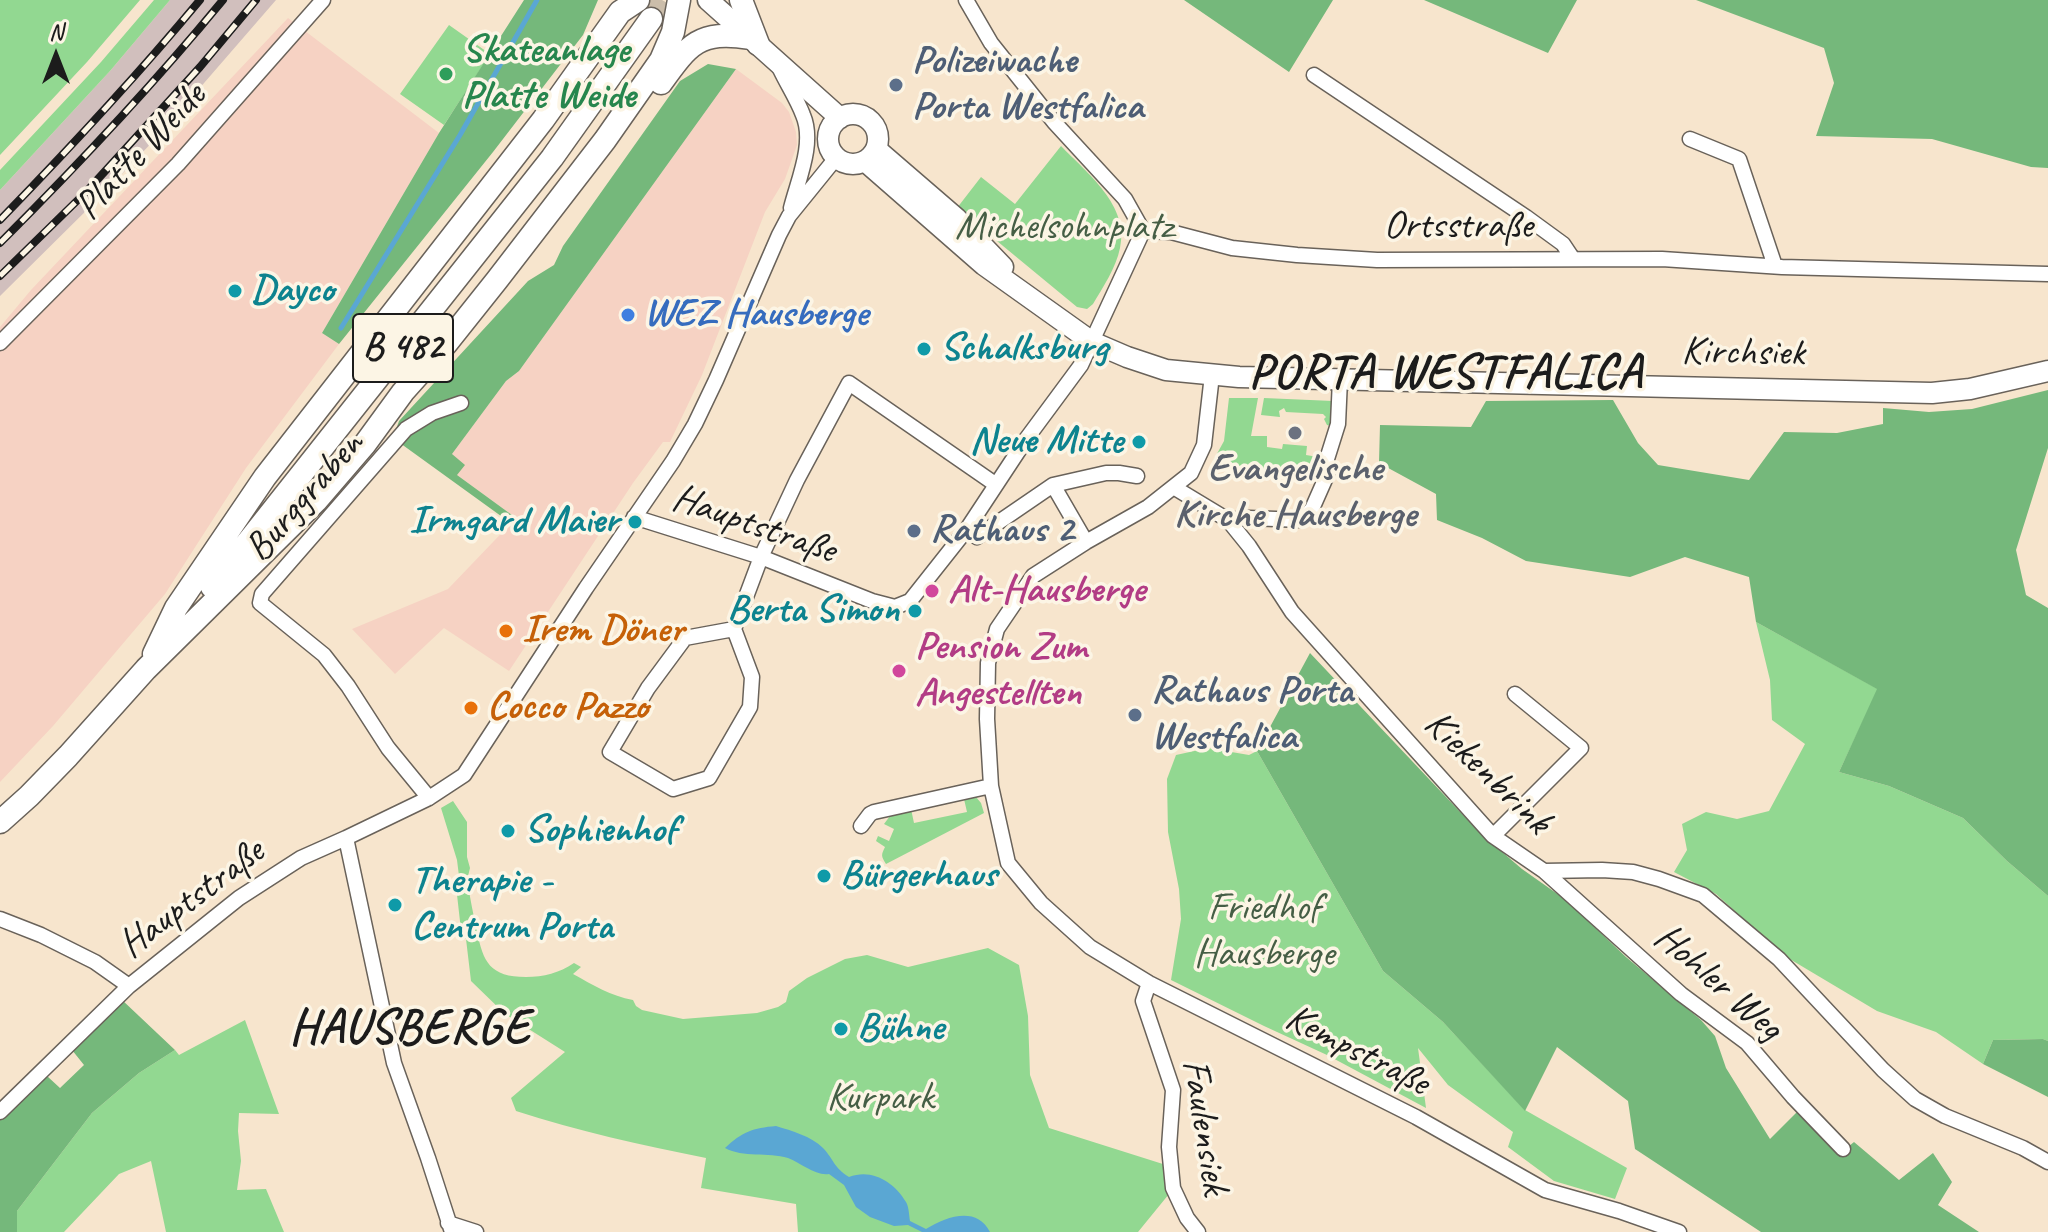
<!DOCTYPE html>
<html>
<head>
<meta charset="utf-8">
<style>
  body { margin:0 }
  #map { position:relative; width:2048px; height:1232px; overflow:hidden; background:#f7e5cd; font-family:Caveat,sans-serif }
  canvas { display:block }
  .north { position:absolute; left:16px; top:16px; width:80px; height:80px; -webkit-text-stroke:6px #fcf5e5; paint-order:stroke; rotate:0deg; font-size:22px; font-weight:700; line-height:32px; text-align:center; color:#1c1c1c }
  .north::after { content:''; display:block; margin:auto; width:28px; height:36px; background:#1c1c1c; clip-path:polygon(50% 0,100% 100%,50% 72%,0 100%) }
</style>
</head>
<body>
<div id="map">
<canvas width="2048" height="1232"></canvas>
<div class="north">N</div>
</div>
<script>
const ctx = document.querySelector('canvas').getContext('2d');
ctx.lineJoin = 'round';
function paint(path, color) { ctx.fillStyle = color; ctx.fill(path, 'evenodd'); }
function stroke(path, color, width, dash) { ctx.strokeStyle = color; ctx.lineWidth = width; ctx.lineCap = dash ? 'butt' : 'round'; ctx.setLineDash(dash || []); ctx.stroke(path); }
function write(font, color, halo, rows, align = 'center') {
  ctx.font = font + ' Caveat,sans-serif'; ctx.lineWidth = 7; ctx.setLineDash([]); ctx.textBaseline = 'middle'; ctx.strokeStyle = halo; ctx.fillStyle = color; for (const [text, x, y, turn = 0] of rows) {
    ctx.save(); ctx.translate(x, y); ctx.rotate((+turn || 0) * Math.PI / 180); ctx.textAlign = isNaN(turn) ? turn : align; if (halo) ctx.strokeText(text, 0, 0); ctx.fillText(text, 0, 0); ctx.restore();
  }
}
paint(new Path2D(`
  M288,18L439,133L322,333L339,344L246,468L165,594L53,726L0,782V327L31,290Z
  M736,69L782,103L789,112L796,132L797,145L785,179L765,212L702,375L670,442H663L633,483L509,671L444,628L395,674L352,629L448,589L516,518L457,475L452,454L506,381L519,371Z`), '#f6d2c3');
paint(new Path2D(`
  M170,0H276L159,135L103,194L0,296V190L110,71Z`), '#d1bfbd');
paint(new Path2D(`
  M0,0H140L87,62L0,155Z
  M154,0H170L110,71L0,190V170L101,62Z
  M449,25L490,54L444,125L400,94Z
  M1061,146C1087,173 1130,206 1120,248C1116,268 1103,287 1093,304L1087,309L1077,307L957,208L981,177L1015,204Z
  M1229,398H1258L1251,436H1267V447L1282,449L1283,444L1307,446L1306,455L1318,457V463L1271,477L1213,461L1224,441Z
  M1264,398L1333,401L1331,426L1327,425L1324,419L1326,417L1323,414L1286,412L1284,408L1279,411L1280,417L1261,415Z
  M1756,622L1878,689L1839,772L1889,786L1963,818L2007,861L2048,896V1041L2043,1039L1993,1040L1983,1064L1936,1032L1877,1011L1783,955L1716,894L1674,872L1687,850L1682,824L1706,812L1737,819L1769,811L1805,744L1772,720L1770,680Z
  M1208,748L1249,755L1257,751L1383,971L1443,1022L1525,1110L1627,1168L1615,1199L1554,1181L1508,1147L1513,1132L1448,1085L1418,1048L1426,1108L1327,1055L1264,1026L1171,980L1181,919L1179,889L1168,832L1167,779L1176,755Z
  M976,797L981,803L984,813L886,864C881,856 881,855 885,847L876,841L878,836L889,841L894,829L884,824L890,816L911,809L914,823L967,812L964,799Z
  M453,801L467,822V857L470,868L467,880C470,897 473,914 477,931C483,962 490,977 526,977C544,977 559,973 574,963L581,967L573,974C593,985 611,996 633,1000L636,1006L642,1010L683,1019L757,1013L778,1007L786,1002L789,991L807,978L845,959L867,955L908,967L988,948L1019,965L1028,1016L1030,1075L1049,1128L1166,1165L1169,1194L1138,1232H798L796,1204L701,1188L706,1158C641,1145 578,1131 516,1111L511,1098L565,1052L505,1014L471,981L466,939H462L455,877L459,876L457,860L441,808Z
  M245,1020L279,1114L239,1113L238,1131L241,1161L237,1190L266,1189L284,1232H166L151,1161L119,1174L64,1232H17V1211L92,1113L139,1073L175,1050L179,1055Z`), '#92d891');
paint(new Path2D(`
  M524,0H598L583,35L493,152L339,344L322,333L439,133Z
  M1184,0H1333L1289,72Z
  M1424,0H1577L1548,53Z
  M1696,0H2048V168L2031,167L1932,139L1816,136L1834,83L1824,48Z
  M708,64L736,69L519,371L506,381L452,454L465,465L457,475L516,518L512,524L393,438L399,421L528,281L554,265L563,246L680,81Z
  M2048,390V448L2016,550L2026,595L2048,608V896L2007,861L1963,818L1889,786L1839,772L1877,689L1756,622L1749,577L1685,557L1630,577L1526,561L1482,538L1437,520L1436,494L1379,463L1380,425L1471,427L1486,401L1613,400L1638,443L1658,465L1749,480L1784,432L1837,433L1883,424V408L1929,412L1972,409Z
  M1310,653L1480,833L1522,869L1566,900L1626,957L1701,1020L1715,1036L1726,1068L1770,1139L1800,1109L1838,1155L1854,1142L1899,1180L1933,1153L1952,1182L1938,1205L1979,1232H1761L1635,1149L1628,1101L1557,1047L1525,1111L1443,1022L1383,971L1257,751Z
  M121,999L175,1050L139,1073L92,1113L17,1211V1232H0V1120L47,1076L60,1088L84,1065L72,1050Z
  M2043,1039L2048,1041V1097L1983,1064L1993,1040Z`), '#75b87b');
paint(new Path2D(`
  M776,1126C792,1131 811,1136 823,1148C835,1161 833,1167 849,1177C872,1168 894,1182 906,1202C909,1207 909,1215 910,1221L926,1229C947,1216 977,1206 990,1232H922L908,1225L894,1226L870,1217L856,1207L844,1185L829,1174C815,1176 801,1163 788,1158C768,1152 743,1158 725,1148C742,1132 753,1128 776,1126Z`), '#5aa7d3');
stroke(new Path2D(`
  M341,328L460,135L537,0`), '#5aa7d3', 5);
stroke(new Path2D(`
  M651,19L662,0`), '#cbbdaa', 22, [22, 11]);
const minor = new Path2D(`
  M966,0L991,43L1054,122L1125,199L1143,231
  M780,69C787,84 797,99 803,115C815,143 798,180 791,208
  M1314,75L1526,217L1563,244L1573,259
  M1690,139L1739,159L1775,266
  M1143,231L1171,232L1232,248L1297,255L1377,260L1662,259L1782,267L2048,274
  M0,343L178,164L323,0
  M1212,375L1204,445L1191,473L1148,507L1086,542L1033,576L997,629L988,663L987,719L991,786L1008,863L1041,903L1090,947L1149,983L1416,1117L1545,1190L1619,1211L1679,1232
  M1053,485L1086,542
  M1175,488L1228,520L1249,546L1292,612L1493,836L1544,871L1681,994L1747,1043L1793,1097L1843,1149
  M634,517L761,557L872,601L895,607L910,601L967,529L1027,438L1081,365L1143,231
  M1228,520L1249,518L1302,520L1312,509L1327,475V459L1338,424L1340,379
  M967,529L977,537L1053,485L1106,473H1119L1137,476
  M734,629L752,677L750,707L709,778L673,789L610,752L648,688L685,638L734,629L761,557L797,480L849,383L995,484
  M429,798L388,748L348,686L324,655L260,603L262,594L406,429L432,413L461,403
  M861,826L870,814L874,812L991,786
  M1493,836L1581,748L1515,694
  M346,838L394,1063L428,1158L452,1232
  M1544,871L1602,870L1633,872L1659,879L1703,895L1779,959L1883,1070L1915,1099L1945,1116L2023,1148L2048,1162
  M0,919L41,935L95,962L129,986
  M1149,983L1143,1001L1173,1090L1169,1147L1173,1188L1187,1218L1198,1232
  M0,1112L129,986L239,898L301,858L346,838L429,798L464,775L586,588L673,461L695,424L716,380L779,235L789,216L836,158
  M448,1223L476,1232`);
const secondary = new Path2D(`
  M708,0L840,118
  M828 139a25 25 0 1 1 50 0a25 25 0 1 1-50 0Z
  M876,149L956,218L1003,267
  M865,161L984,265L1092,342L1127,357L1166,370L1239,377L1932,393L1970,389L2048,371`);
const primary = new Path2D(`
  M741,0L758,44
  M661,83C689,44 699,30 750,38
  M212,587L552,158L651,19
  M154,654L176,608L265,477L543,120L620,12L638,0
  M0,822L29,796L68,756L146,669L316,501L365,444L403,392L446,344L497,280L605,140L661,60L673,32L679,0`);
stroke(minor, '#69625a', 17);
stroke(secondary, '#69625a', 23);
stroke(primary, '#69625a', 25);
stroke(minor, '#fff', 14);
stroke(secondary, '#fff', 20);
stroke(primary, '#fff', 22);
const rail = new Path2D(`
  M0,220C69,149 137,76 200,0
  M0,243C78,165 153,85 223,0
  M0,276L87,191L200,67L256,0`);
stroke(rail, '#1c1c1c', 8);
stroke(rail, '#fcf5e5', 5, [15]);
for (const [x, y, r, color] of [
  [446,74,8,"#2e9e5b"],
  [896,85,8,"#5c6f8a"],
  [235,291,8,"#0f9aa8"],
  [628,315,8,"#3f7fe0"],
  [924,349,8,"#0f9aa8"],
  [1295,433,8,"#6b7280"],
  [1139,442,8,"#0f9aa8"],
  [635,522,8,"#0f9aa8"],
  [914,531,8,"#5c6f8a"],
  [932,591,8,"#d1479c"],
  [915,611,8,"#0f9aa8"],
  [506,631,8,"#e8710a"],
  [899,671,8,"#d1479c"],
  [471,708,8,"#e8710a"],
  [1135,715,8,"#5c6f8a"],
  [508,831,8,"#0f9aa8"],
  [824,876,8,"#0f9aa8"],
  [395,905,8,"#0f9aa8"],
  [841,1029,8,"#0f9aa8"]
]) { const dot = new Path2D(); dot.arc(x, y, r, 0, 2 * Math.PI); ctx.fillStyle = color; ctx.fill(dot); stroke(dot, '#fcf5e5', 3); }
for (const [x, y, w] of [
  [403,348,100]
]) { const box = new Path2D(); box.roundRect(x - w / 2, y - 34, w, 68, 6); ctx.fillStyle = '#fcf5e5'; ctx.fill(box); stroke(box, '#1c1c1c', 2); }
write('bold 38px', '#1c1c1c', null, [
  ["B 482",403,348]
]);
write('bold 40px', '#27864d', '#fcf5e5', [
  ["Skateanlage",462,51],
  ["Platte Weide",462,97]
], 'left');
write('bold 40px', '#4e5e75', '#fcf5e5', [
  ["Polizeiwache",912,62],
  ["Porta Westfalica",912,108],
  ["Rathaus 2",930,531],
  ["Rathaus Porta",1151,692],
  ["Westfalica",1151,738]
], 'left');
write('40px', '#1c1c1c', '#fcf5e5', [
  ["Platte Weide",141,152,-47],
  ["Ortsstraße",1458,227],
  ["Kirchsiek",1743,353,1],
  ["Burggraben",305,497,-49],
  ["Hauptstraße",754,525,19],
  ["Kiekenbrink",1487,773,44],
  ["Hauptstraße",192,899,-37],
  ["Hohler Weg",1718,983,41],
  ["Kempstraße",1357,1051,27],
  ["Faulensiek",1204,1127,81]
]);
write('40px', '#455e45', '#fcf5e5', [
  ["Michelsohnplatz",1064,228],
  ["Friedhof",1264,909],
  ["Hausberge",1264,955],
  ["Kurpark",880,1099]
]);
write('bold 40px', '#0d838f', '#fcf5e5', [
  ["Dayco",251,291],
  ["Schalksburg",940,349],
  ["Neue Mitte",1123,442,"right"],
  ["Irmgard Maier",619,522,"right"],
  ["Berta Simon",899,611,"right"],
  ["Sophienhof",524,831],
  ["Bürgerhaus",840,876],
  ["Therapie -",411,882],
  ["Centrum Porta",411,928],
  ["Bühne",857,1029]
], 'left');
write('bold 40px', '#366cbe', '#fcf5e5', [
  ["WEZ Hausberge",644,315]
], 'left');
write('bold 40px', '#5b616d', '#fcf5e5', [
  ["Evangelische",1295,470],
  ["Kirche Hausberge",1295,516]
]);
write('bold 40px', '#b23c85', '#fcf5e5', [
  ["Alt-Hausberge",948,591],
  ["Pension Zum",915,648],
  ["Angestellten",915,694]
], 'left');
write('bold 40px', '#c56008', '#fcf5e5', [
  ["Irem Döner",522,631],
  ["Cocco Pazzo",487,708]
], 'left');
ctx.letterSpacing = '2px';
write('bold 48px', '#1c1c1c', '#fcf5e5', [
  ["PORTA WESTFALICA",1446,374],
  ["HAUSBERGE",410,1029]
]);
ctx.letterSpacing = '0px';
</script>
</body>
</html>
